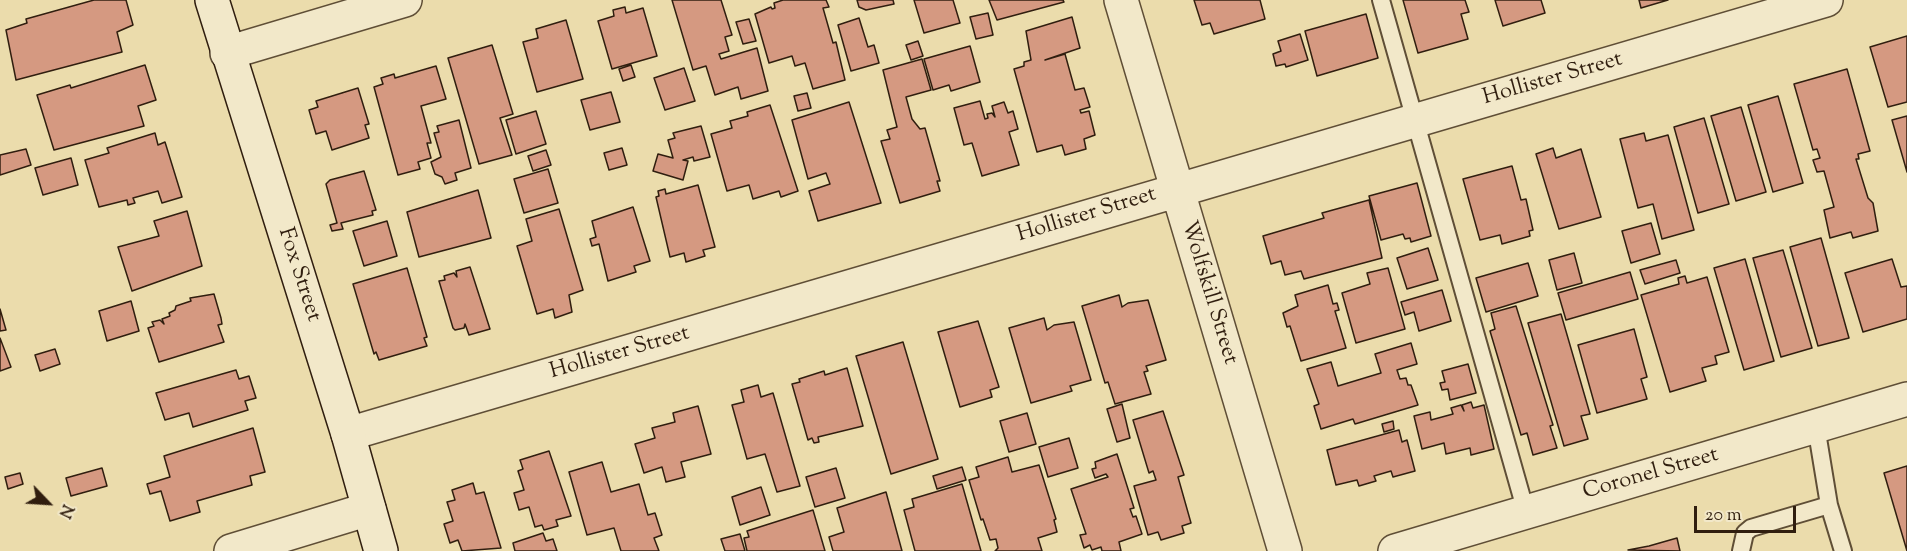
<!DOCTYPE html>
<html>
<head>
<meta charset="utf-8">
<style>
  body { margin:0 }
  #map { position:relative; width:1907px; height:551px; overflow:hidden; background:#ebdcac; font-family:"Sorts Mill Goudy",serif }
  canvas { display:block }
  .north { position:absolute; left:18px; top:473px; width:60px; height:60px; -webkit-text-stroke:4px #f2e8c9; paint-order:stroke; rotate:115deg; font-size:16px; font-weight:700; line-height:24px; text-align:center; color:#301e0f }
  .north::after { content:''; display:block; margin:auto; width:21px; height:27px; background:#301e0f; clip-path:polygon(50% 0,100% 100%,50% 72%,0 100%) }
  .scale { position:absolute; left:1694px; top:506px; width:102px; height:27px; box-sizing:border-box; border:3px solid #301e0f; border-top:0; padding-left:8px; font-size:18px; line-height:21px; white-space:nowrap; color:#301e0f; -webkit-text-stroke:4px #f2e8c9; paint-order:stroke }
</style>
</head>
<body>
<div id="map">
<canvas width="1907" height="551"></canvas>
<div class="north">N</div>
<div class="scale">20 m</div>
</div>
<script>
const ctx = document.querySelector('canvas').getContext('2d');
ctx.lineJoin = 'round';
function paint(path, color) { ctx.fillStyle = color; ctx.fill(path, 'evenodd'); }
function stroke(path, color, width, dash) { ctx.strokeStyle = color; ctx.lineWidth = width; ctx.lineCap = dash ? 'butt' : 'round'; ctx.setLineDash(dash || []); ctx.stroke(path); }
function write(font, color, halo, rows, align = 'center') {
  ctx.font = font + ' "Sorts Mill Goudy",serif'; ctx.lineWidth = 5; ctx.setLineDash([]); ctx.textBaseline = 'middle'; ctx.strokeStyle = halo; ctx.fillStyle = color; for (const [text, x, y, turn = 0] of rows) {
    ctx.save(); ctx.translate(x, y); ctx.rotate((+turn || 0) * Math.PI / 180); ctx.textAlign = isNaN(turn) ? turn : align; if (halo) ctx.strokeText(text, 0, 0); ctx.fillText(text, 0, 0); ctx.restore();
  }
}
const building = new Path2D(`
  M94,0H126L133,25L117,32L122,52L16,80L6,30L27,23L26,19Z
  M672,0H721L732,35L725,37L729,51L719,54L721,59L757,48L768,91L741,99L738,87L715,95L706,66L693,70Z
  M826,0L829,7L823,8L833,43L836,42L845,80L813,89L805,63L795,66L792,56L769,63L755,14L771,7L772,9L775,8L774,3L783,0Z
  M857,0H893L894,4L866,10L859,7Z
  M914,0H953L960,23L924,33Z
  M989,0H1063L1064,2L997,20Z
  M1194,0H1260L1265,19L1214,34L1210,23L1202,25Z
  M1403,0H1465L1469,12L1461,14L1468,39L1418,53Z
  M1495,0H1541L1545,13L1503,26Z
  M1639,0H1668L1641,8Z
  M625,7L626,13L643,8L657,56L612,69L598,21L614,16L613,10Z
  M988,13L993,35L976,39L970,17Z
  M1366,14L1378,58L1317,76L1305,31Z
  M1072,17L1080,48L1045,60L1065,54L1075,90L1084,88L1090,107L1080,110L1081,113L1089,111L1095,135L1084,139L1086,149L1065,155L1062,145L1037,152L1014,69L1024,66V62L1031,60L1026,31Z
  M859,18L868,47L874,45L879,63L851,71L838,25Z
  M749,19L756,41L743,44L736,22Z
  M566,20L583,79L537,92L523,42L538,38L536,29Z
  M1300,34L1308,60L1286,67L1285,64L1276,66L1273,54L1281,51L1278,41Z
  M1907,36V102L1888,107L1870,47Z
  M918,41L923,56L911,60L906,45Z
  M492,45L513,114L500,118L512,155L479,164L448,58Z
  M970,46L980,82L951,91L949,85L933,90L924,59Z
  M922,59L931,90L906,97L912,119L920,129L925,128L940,181H937L940,191L900,203L881,141L890,139L887,130L897,127L883,70Z
  M145,65L156,100L138,106L144,126L54,150L37,95L70,85L71,88Z
  M631,65L635,77L623,81L619,69Z
  M436,66L446,99L421,106L431,143H427L431,158L418,162L420,169L398,175L374,87L383,84L381,78L394,74L395,78Z
  M684,68L695,101L665,110L654,78Z
  M1847,69L1870,151L1858,154L1859,159H1856L1868,198L1873,203L1878,231L1853,238L1851,232L1830,238L1824,210L1834,207L1824,171L1817,172L1813,160L1820,158L1817,149L1813,150L1794,84Z
  M358,88L369,124L365,125L369,138L332,150L326,131L316,134L309,110L318,107L316,101Z
  M611,92L620,122L590,130L581,100Z
  M807,93L811,108L798,111L794,96Z
  M1778,96L1803,183L1773,192L1748,105Z
  M980,101L985,119L988,118L987,114L992,113L995,117L992,106L1004,102L1008,113L1013,111L1018,129L1009,132L1019,165L982,176L972,143L964,145L954,108Z
  M849,102L881,203L818,221L809,191L830,184L826,173L808,179L792,120Z
  M770,105L798,191L781,197L779,191L753,199L749,185L727,191L711,134L732,128L730,121L748,116L747,112Z
  M1741,107L1766,192L1736,201L1711,116Z
  M536,111L546,144L516,154L506,120Z
  M1907,116V172L1892,120Z
  M1704,118L1729,204L1698,213L1674,127Z
  M459,120L471,168L455,173L457,180L445,184L442,177L435,174L431,162L441,157L434,133L439,132L437,126Z
  M701,126L710,157L694,161L693,157L683,160L688,161L683,180L653,171L658,154L673,158L668,140L675,138L673,133Z
  M155,133L158,145L165,142L182,197L162,203L158,191L133,198L135,203L128,205L127,200L99,207L85,160L109,153L107,148Z
  M1644,133L1646,141L1668,135L1694,230L1662,239L1653,204L1638,208L1620,139Z
  M622,148L627,165L609,170L604,153Z
  M1553,148L1556,158L1581,149L1601,217L1559,229L1536,154Z
  M26,149L31,165L0,175V155Z
  M546,150L551,165L533,171L528,156Z
  M71,158L78,185L43,195L35,168Z
  M1512,166L1521,200L1526,199L1533,230L1529,231L1530,236L1502,244L1500,235L1480,240L1463,179Z
  M548,169L558,203L524,213L514,179Z
  M364,171L376,210L372,211L373,215L341,223L343,229L332,231L330,225L337,223L326,184L330,180Z
  M1417,183L1431,236L1411,242L1410,238L1405,239L1403,234L1381,240L1369,196Z
  M698,185L715,247L703,250L705,256L686,262L684,253L670,257L656,197L659,196L658,191L665,189L666,194Z
  M478,190L491,238L419,257L407,212Z
  M1369,200L1382,258L1304,279L1301,271L1285,275L1281,261L1271,264L1263,236L1324,218L1322,213Z
  M633,207L650,261L634,266L636,272L608,281L599,244L592,246L590,239L596,237L592,221Z
  M559,209L583,290L569,295L572,312L555,318L553,309L537,314L517,246L532,241L526,219Z
  M187,211L202,266L132,291L118,247L159,236L154,221Z
  M387,221L397,256L364,266L353,231Z
  M1651,223L1660,254L1631,263L1622,231Z
  M1821,238L1849,338L1818,346L1790,247Z
  M1428,248L1438,280L1407,289L1397,258Z
  M1783,250L1812,348L1781,357L1753,258Z
  M1574,253L1582,283L1557,290L1549,260Z
  M1745,259L1774,361L1744,370L1714,268Z
  M1892,259L1901,287L1907,286V319L1863,332L1845,273Z
  M1676,260L1680,273L1645,284L1640,270Z
  M1528,263L1538,296L1486,312L1476,278Z
  M470,267L490,329L469,335L465,324L464,328L455,330L453,328L439,281L445,280L444,276L454,273L457,277L456,271Z
  M407,268L427,337L424,338L427,346L379,360L376,352L374,354L353,284Z
  M1388,268L1405,329L1356,343L1342,293L1370,284L1367,273Z
  M1630,272L1638,299L1566,320L1558,293Z
  M1685,276L1687,283L1707,277L1729,352L1715,356L1717,364L1702,368L1706,381L1670,392L1641,295L1679,284L1678,278Z
  M1328,285L1333,304L1337,303L1339,310L1335,311L1346,348L1301,361L1290,326L1287,327L1283,313L1298,306L1295,295Z
  M1442,290L1451,321L1419,331L1414,312L1405,315L1401,302Z
  M214,294L221,318L222,324L218,325L224,342L159,362L148,328L154,326L152,322L160,320L164,324L162,319L170,316L169,313L175,310L176,306L191,301L190,298Z
  M1119,295L1122,307L1128,303L1148,300L1166,360L1146,366L1148,371L1144,372L1151,394L1115,404L1108,382L1105,383L1082,306Z
  M131,301L139,331L107,341L99,311Z
  M1516,306L1553,425L1550,426L1557,448L1533,455L1527,433L1521,435L1490,331L1495,329L1491,313Z
  M0,309L6,330L0,331Z
  M1561,314L1590,414L1581,416L1588,439L1564,446L1528,323Z
  M1044,318L1047,330L1054,325L1074,322L1091,380L1070,386L1072,391L1031,403L1009,328Z
  M978,321L999,387L990,390L992,397L960,407L938,332Z
  M1634,329L1647,377L1641,379L1647,399L1597,413L1578,345Z
  M0,338L11,367L0,371Z
  M903,342L938,459L891,474L856,356Z
  M1411,343L1417,364L1397,370L1400,379L1406,378L1408,385H1411L1418,405L1355,424L1353,419L1321,429L1314,406L1319,404L1307,369L1331,362L1338,386L1381,373L1375,354Z
  M55,349L60,364L40,371L35,355Z
  M1468,364L1476,393L1450,400L1448,389L1442,390L1440,383L1445,382L1442,371Z
  M847,368L863,426L818,437L819,442L814,443L812,438L808,440L792,384L800,382L799,379L824,371L825,375Z
  M236,370L239,379L249,376L256,398L245,401L248,410L193,427L189,413L165,420L156,393Z
  M758,385L761,397L773,393L800,486L777,492L765,454L747,459L732,405L744,402L741,390Z
  M1471,402L1473,408L1484,405L1494,449L1471,455L1470,448L1446,454L1444,443L1422,449L1414,416L1430,412L1431,420L1453,414L1451,408L1461,405L1464,411L1462,405Z
  M1122,404L1130,438L1117,442L1107,409Z
  M698,406L711,454L681,462L685,477L666,482L662,467L644,473L635,444L655,438L652,428L675,422L673,413Z
  M1163,411L1184,475L1178,477L1191,523L1182,526L1184,533L1161,540L1158,532L1148,535L1134,486L1156,480L1153,471L1149,473L1133,420Z
  M1027,413L1036,444L1009,452L1000,421Z
  M1393,421L1394,429L1384,432L1382,424Z
  M253,428L265,472L250,476L252,485L197,501L200,512L170,521L161,491L150,494L147,484L170,477L164,456Z
  M1399,430L1402,442L1407,440L1415,471L1393,477L1391,471L1374,476L1376,481L1359,486L1357,480L1336,485L1327,450Z
  M1069,438L1078,468L1048,477L1039,447Z
  M549,451L571,516L556,520L558,526L544,530L542,525L535,527L529,507L519,510L514,493L524,490L518,471L523,469L520,460Z
  M1117,454L1134,508L1130,509L1133,517L1136,516L1142,534L1119,542L1121,551H1102L1101,547L1092,550L1090,545L1084,548L1080,535L1086,534L1071,489L1108,477L1106,474L1095,478L1092,469L1096,468L1095,462Z
  M1008,457L1012,472L1039,465L1056,519L1054,520L1057,532L1038,538L1042,551H995L998,548L996,539L990,540L983,519L981,520L969,480L979,477L976,467Z
  M602,462L611,492L639,484L648,515L655,513L662,535L654,538L659,551H621L614,528L587,535L569,472Z
  M1907,466V551L1884,473Z
  M962,467L966,480L937,489L933,476Z
  M102,468L107,486L71,496L66,478Z
  M836,468L845,498L815,507L806,477Z
  M20,473L23,484L8,489L5,477Z
  M473,483L476,494L484,492L501,548L462,551L458,540L450,543L444,524L453,521L447,502L455,500L452,490Z
  M962,484L981,551H915L904,510L914,507L912,499Z
  M761,487L770,515L740,525L732,497Z
  M886,492L902,551H833L829,537L844,532L837,508Z
  M813,510L825,551H747L744,538L749,537L747,531Z
  M543,533L546,541L553,539L557,551H515L513,543Z
  M740,534L745,551H725L721,539Z
  M1677,538L1680,551L1628,550L1649,546Z`);
paint(building, '#d59981');
stroke(building, '#301e0f', 1.5);
const service = new Path2D(`
  M1381,0L1526,512
  M1816,426L1829,505L1843,551
  M1741,551L1745,533L1751,528L1829,505`);
const minor = new Path2D(`
  M1121,0L1285,551
  M227,53L405,0
  M348,434L1826,0
  M231,551L369,509
  M1395,551L1907,399`);
const secondary = new Path2D(`
  M212,0L348,434L381,551`);
stroke(service, '#5f4e36', 20);
stroke(minor, '#5f4e36', 36);
stroke(secondary, '#301e0f', 36);
stroke(service, '#f2e8c9', 16);
stroke(minor, '#f2e8c9', 33);
stroke(secondary, '#f2e8c9', 33);
write('22px', '#301e0f', '#f2e8c9', [
  ["Hollister Street",1553,80,-16],
  ["Hollister Street",1087,216,-17],
  ["Fox Street",298,275,72],
  ["Wolfskill Street",1208,293,73],
  ["Hollister Street",620,354,-16],
  ["Coronel Street",1651,475,-16]
]);
</script>
</body>
</html>
